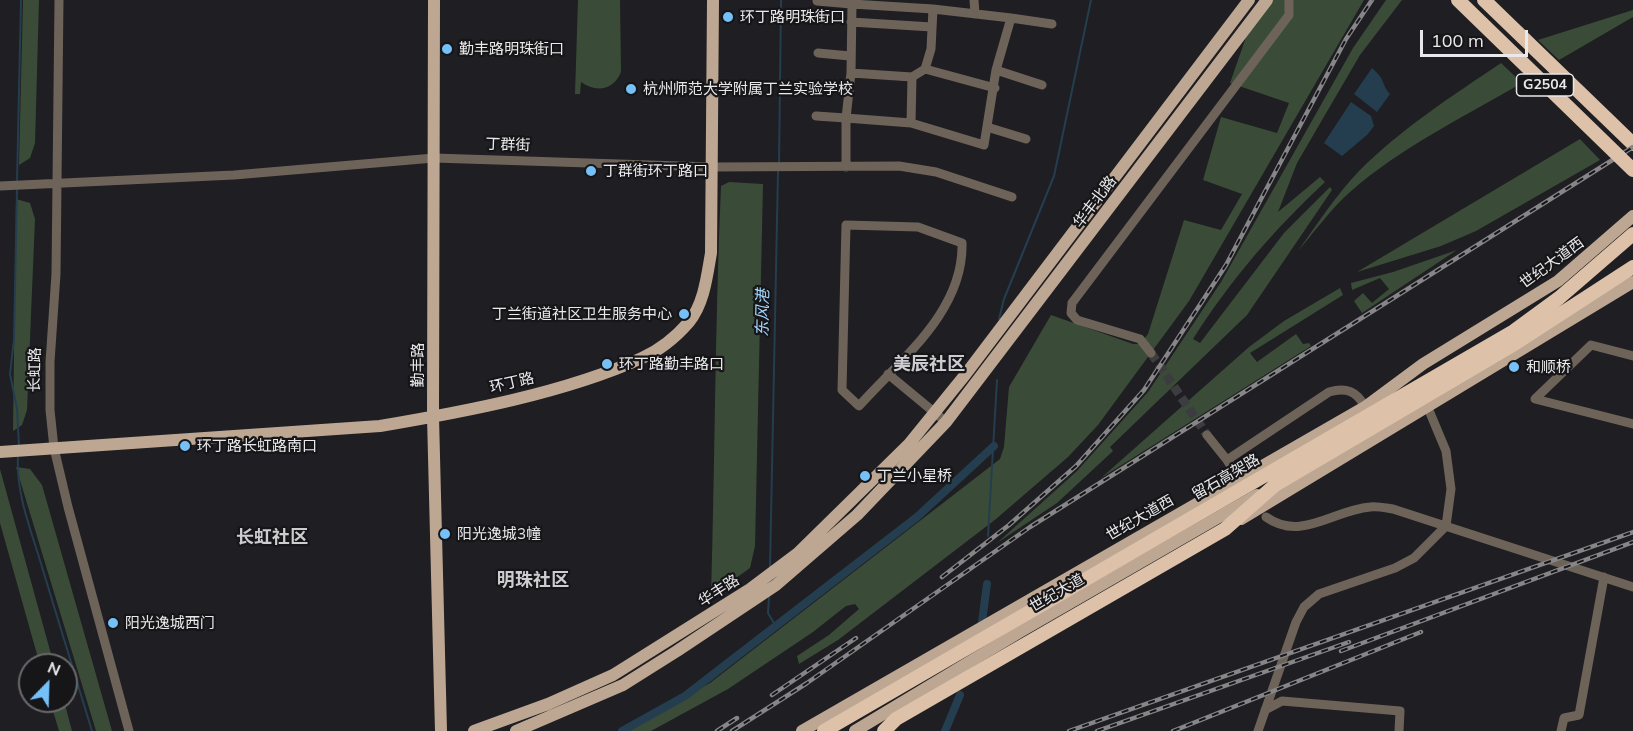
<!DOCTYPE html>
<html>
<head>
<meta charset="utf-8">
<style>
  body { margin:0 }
  #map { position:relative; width:1633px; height:731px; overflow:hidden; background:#1f1e22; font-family:Mulish,sans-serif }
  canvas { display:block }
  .north { position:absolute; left:18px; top:653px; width:60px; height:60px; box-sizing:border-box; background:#161518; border:2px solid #6a696c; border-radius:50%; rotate:23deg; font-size:16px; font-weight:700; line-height:24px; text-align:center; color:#e9e8eb }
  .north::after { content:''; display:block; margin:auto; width:21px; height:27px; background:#75c0f6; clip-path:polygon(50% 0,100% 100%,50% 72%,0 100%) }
  .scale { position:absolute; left:1420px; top:30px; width:108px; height:27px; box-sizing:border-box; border:3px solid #e9e8eb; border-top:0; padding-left:8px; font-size:18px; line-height:21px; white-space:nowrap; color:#e9e8eb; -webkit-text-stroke:4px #161518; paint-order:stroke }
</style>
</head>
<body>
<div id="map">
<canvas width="1633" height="731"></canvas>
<div class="north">N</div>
<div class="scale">100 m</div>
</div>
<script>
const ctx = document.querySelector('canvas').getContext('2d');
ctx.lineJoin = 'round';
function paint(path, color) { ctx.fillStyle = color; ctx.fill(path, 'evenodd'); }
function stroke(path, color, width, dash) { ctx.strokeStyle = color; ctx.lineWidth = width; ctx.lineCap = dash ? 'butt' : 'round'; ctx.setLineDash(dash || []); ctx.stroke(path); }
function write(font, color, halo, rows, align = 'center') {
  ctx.font = font + ' Mulish,"Noto Sans SC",sans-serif'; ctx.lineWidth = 4.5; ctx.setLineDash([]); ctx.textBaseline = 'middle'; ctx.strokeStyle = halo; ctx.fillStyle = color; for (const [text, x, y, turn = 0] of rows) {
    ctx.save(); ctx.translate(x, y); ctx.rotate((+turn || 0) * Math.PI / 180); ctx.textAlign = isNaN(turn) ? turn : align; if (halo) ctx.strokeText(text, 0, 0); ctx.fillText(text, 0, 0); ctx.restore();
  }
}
paint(new Path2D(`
  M23,0H39L35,143L30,158L19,165Z
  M578,0H620L621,72C614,90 596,93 581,82L580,94H575Z
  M1259,0H1364L1189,301L1098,425L1068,457L996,519L838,640L799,664L797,656L829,635L859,609L855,604L846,606L813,632L728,689L651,731H622L710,683L1000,459L1004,447L1009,387L1051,315L1133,344H1140L1148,334L1184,220L1221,230L1242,194L1203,180L1221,117L1277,133L1289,103L1230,83Z
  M1386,0H1402L1360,55L1297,163L1278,212L1320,177L1325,182C1273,231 1232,278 1193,339L1200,343L1284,233L1330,187L1332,190L1247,315L1110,447L1113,451L1057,503L997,543L1077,471L1148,392L1221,282L1353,48Z
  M1633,10V17L1559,60L1538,40Z
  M1501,63L1522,83C1464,117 1401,147 1350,192C1331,209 1315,231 1298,251C1318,223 1336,195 1359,171C1401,129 1452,96 1501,63Z
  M1580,139L1600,160L1476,231L1441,246L1357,272Z
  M729,182L763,184L755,546L750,568L711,596C715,459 715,323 721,186Z
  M16,199L30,203L35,219L27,410L22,425L13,431Z
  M1457,250L1362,313L1354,301L1363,293L1372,303L1389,289L1380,278L1352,290L1351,283L1393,272Z
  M1340,288L1343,295L1250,353L1257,362L1296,334L1303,344L1309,343L1311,346L1101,478L1249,347L1284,321Z
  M16,467L30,469L42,485L112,731H96Z
  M0,469L54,665H40L0,523Z
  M50,701H64L72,731H59Z`), '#3a4c37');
paint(new Path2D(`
  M1372,68C1386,80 1381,84 1390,94L1377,112L1354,94Z
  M1351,102L1371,116L1374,126L1367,135L1342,156L1324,143Z`), '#243e50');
stroke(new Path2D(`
  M779,165L781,0
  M17,183L21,0
  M17,189L14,339L10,374L17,409L19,446
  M999,319L1004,299L1054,176L1091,0
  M18,455C16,496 31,529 42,567C59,622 75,676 92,731
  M988,536L997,380
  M770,567L778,171
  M769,597L768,613L775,625`), '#243e50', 2);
stroke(new Path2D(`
  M982,622L987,584
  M622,731L685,696L917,517L994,446
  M945,731L960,695`), '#243e50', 8);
stroke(new Path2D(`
  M1151,353L1207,435`), '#3d3c40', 9, [9, 4.5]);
stroke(new Path2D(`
  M59,0L56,274L50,362V410L54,448L68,507L129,731
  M974,0L975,14
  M817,1L852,4
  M1011,18L1052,24
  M851,22L932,27
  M818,53L850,56
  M925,69L995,88
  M996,70L1042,85
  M851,73L912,77
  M816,116L846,118L851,73L852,4L933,9L1011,18L996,70L984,145L911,123L846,118V167
  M911,123L912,77L925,69L931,49L933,9
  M987,127L1026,139
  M0,186L234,175L434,158L712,167L899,166L936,172L1012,197
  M846,225L918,227L962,243C964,311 901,359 859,406L842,390Z
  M1151,353L1140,339L1077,320L1071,313L1072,303L1289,15V0
  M1633,356L1591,345L1535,399L1633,424
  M888,374L946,422
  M1207,435L1227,460
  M1236,474L1227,460L1329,392C1346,387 1357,391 1365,407
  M1266,517C1301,542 1333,510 1370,507C1377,506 1386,508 1393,509L1633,587
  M1265,710L1282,701L1400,711L1399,731
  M1258,731L1296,622L1304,607L1319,594L1395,568L1414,558L1446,526L1451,489L1446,451L1428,408
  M1561,731L1564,718L1579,715L1604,577`), '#6d6359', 9);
stroke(new Path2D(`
  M434,0L433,417L441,731
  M0,452L380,426C463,412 565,393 642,358C660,350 676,337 689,322C704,304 707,276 711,253L713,0
  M1241,519L1633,282
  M474,731L548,704L613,675L750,589L798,553L909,444L965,375L1249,0
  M516,731L623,685L677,651L776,585L857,515L946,422L1267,0
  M802,731L1365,407L1423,364L1558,281L1633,216
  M855,731L1021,631L1257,495`), '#bda793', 12);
stroke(new Path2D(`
  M1484,0L1633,144
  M824,731L1514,331L1559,298L1633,234
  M884,731L896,719L1225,529L1275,485L1516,343L1633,267`), '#ddc2a9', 14);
const rail = new Path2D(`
  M942,577L1009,525L1076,466L1144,390L1226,265L1346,39L1372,0
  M1341,651L1633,542
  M772,695L856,638
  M717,731L737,718
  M732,731L807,683L1030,527L1633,147
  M1069,731L1633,532
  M1097,731L1349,642
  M1173,731L1421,632`);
stroke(rail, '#868588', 4.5);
stroke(rail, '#161518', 2, [7]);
stroke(new Path2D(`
  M1458,0L1633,170`), '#ddc2a9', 14);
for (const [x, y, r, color] of [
  [728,17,6,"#75c0f6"],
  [447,49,6,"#75c0f6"],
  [631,89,6,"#75c0f6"],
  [591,171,6,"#75c0f6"],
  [684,314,6,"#75c0f6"],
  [607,364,6,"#75c0f6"],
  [1514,367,6,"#75c0f6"],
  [185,446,6,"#75c0f6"],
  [865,476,6,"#75c0f6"],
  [445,534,6,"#75c0f6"],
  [113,623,6,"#75c0f6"]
]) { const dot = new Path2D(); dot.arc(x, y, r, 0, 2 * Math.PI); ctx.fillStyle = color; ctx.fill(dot); stroke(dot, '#161518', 2); }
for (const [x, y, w] of [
  [1545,85,57]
]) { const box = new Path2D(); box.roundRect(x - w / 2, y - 11, w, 22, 4.5); ctx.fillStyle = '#161518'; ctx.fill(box); stroke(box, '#e9e8eb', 1.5); }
write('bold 14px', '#e9e8eb', null, [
  ["G2504",1545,85]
]);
write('15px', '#e9e8eb', '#161518', [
  ["环丁路明珠街口",740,17],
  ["勤丰路明珠街口",459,49],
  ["杭州师范大学附属丁兰实验学校",643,89],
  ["丁群街环丁路口",603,171],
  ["丁兰街道社区卫生服务中心",672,314,"right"],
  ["环丁路勤丰路口",619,364],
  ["和顺桥",1526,367],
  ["环丁路长虹路南口",197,446],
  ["丁兰小星桥",877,476],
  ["阳光逸城3幢",457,534],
  ["阳光逸城西门",125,623]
], 'left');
write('15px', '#e9e8eb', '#161518', [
  ["丁群街",508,145,2],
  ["华丰北路",1095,202,-53],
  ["世纪大道西",1552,263,-36],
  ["勤丰路",418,365,-90],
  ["长虹路",35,370,-89],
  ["环丁路",512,383,-13],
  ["留石高架路",1226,477,-30],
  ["世纪大道西",1140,518,-30],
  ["华丰路",719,591,-33],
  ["世纪大道",1057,593,-30]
]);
write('italic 16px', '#a3d7fd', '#161518', [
  ["东风港",763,313,-89]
]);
write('bold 18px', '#cdccd1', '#161518', [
  ["美辰社区",929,365],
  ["长虹社区",272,538],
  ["明珠社区",533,581]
]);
</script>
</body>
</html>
